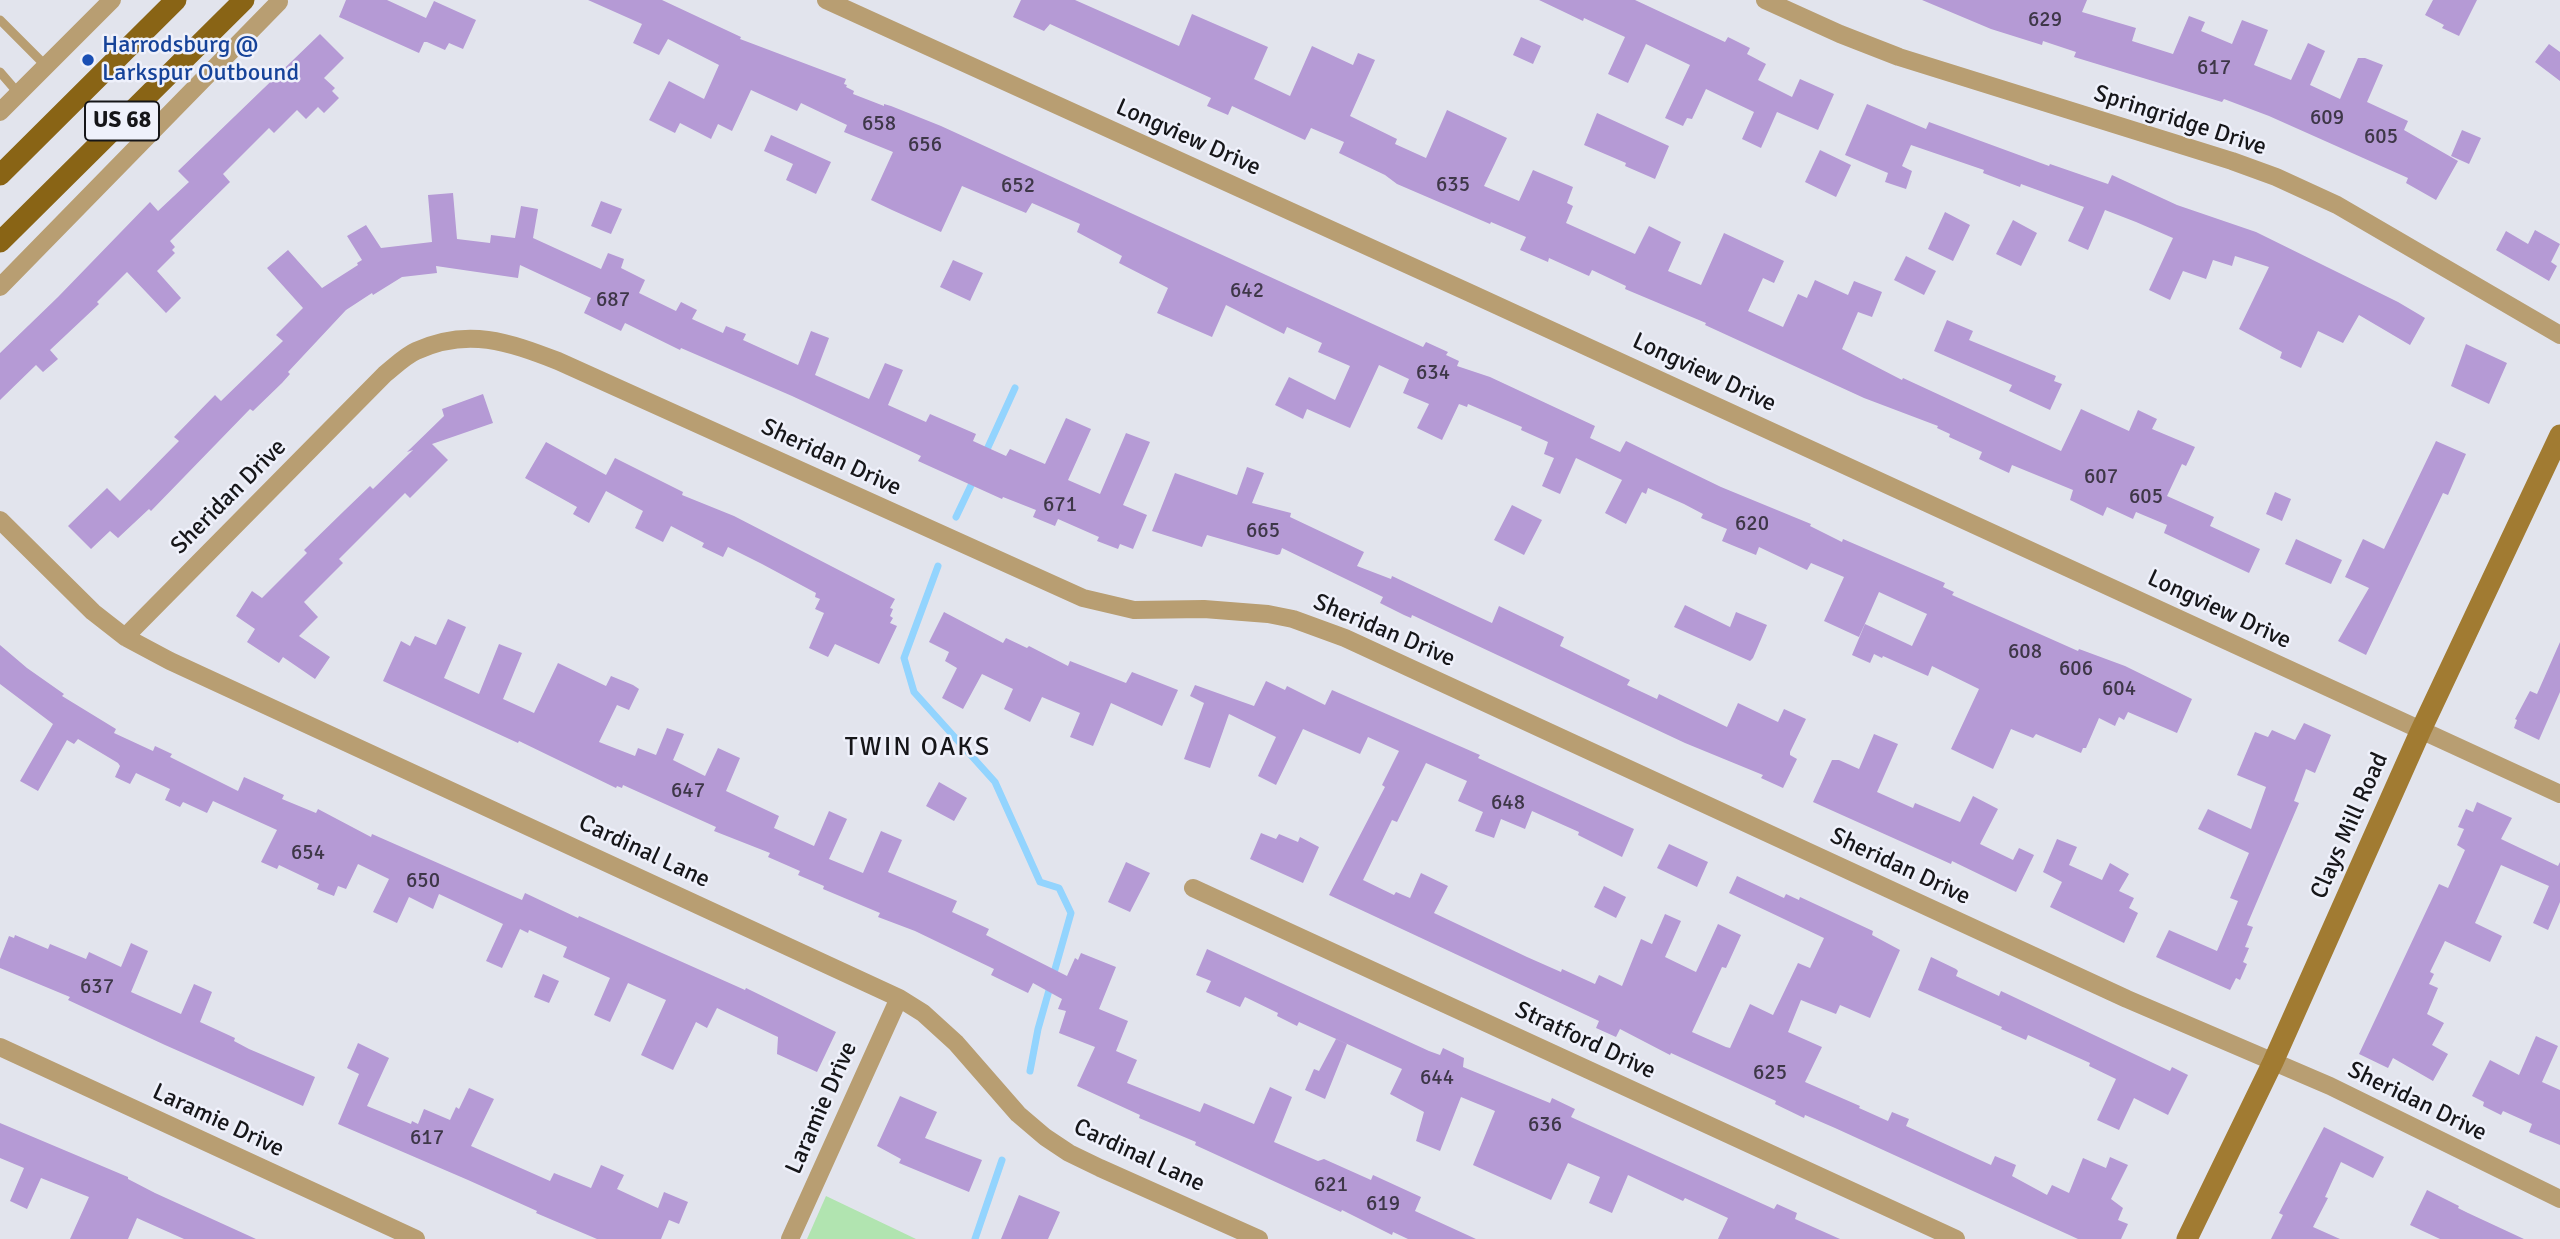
<!DOCTYPE html>
<html>
<head>
<meta charset="utf-8">
<style>
  body { margin:0 }
  canvas { display:block; background:#e2e4ed }
</style>
</head>
<body>
<canvas width="2560" height="1239"></canvas>
<script>
const ctx = document.querySelector('canvas').getContext('2d');
ctx.lineJoin = 'round';
function paint(path, color) { ctx.fillStyle = color; ctx.fill(path, 'evenodd'); }
function stroke(path, color, width, dash) { ctx.strokeStyle = color; ctx.lineWidth = width; ctx.lineCap = dash ? 'butt' : 'round'; ctx.setLineDash(dash || []); ctx.stroke(path); }
function write(font, color, halo, rows, align = 'center') {
  ctx.font = font + ' Signika,sans-serif'; ctx.lineWidth = 5; ctx.setLineDash([]); ctx.textBaseline = 'middle'; ctx.strokeStyle = halo; ctx.fillStyle = color; for (const [text, x, y, turn = 0] of rows) {
    ctx.save(); ctx.translate(x, y); ctx.rotate((+turn || 0) * Math.PI / 180); ctx.textAlign = isNaN(turn) ? turn : align; if (halo) ctx.strokeText(text, 0, 0); ctx.fillText(text, 0, 0); ctx.restore();
  }
}
paint(new Path2D(`
  M826,1196L916,1239H807Z`), '#b1e4b0');
stroke(new Path2D(`
  M984,456L1015,388
  M956,517L975,477
  M938,566L904,658L914,692L995,782L1040,882L1059,888L1071,913L1038,1029L1030,1071
  M975,1239L1002,1160`), '#93d4fe', 7);
paint(new Path2D(`
  M346,0H387L426,18L434,1L476,20L463,49L449,43L445,50L427,42H424L419,53L339,17Z
  M588,0H662L741,37L740,39L846,79L844,84L847,85L846,87L854,91L853,94L884,106V104L891,106L941,126L1423,347L1426,342L1448,352L1446,355L1459,361L1457,366L1490,377L1595,426L1590,438L1620,452L1626,441L1721,487L1811,524L1810,526L1842,542L1843,539L1945,583L1943,587L1954,592L1952,595L2078,651L2079,649L2125,666L2180,693L2192,699L2177,733L2128,712L2124,720L2119,717L2115,726L2099,718L2086,748H2083L2081,753L2036,734L2033,738L2011,729L1993,769L1951,749L1979,689L1932,666L1928,676L1883,656L1882,658L1874,654L1870,663L1852,655L1865,624L1912,646L1927,614L1879,592L1859,637L1824,621L1844,577L1811,563L1807,570L1759,547L1756,555L1722,541L1727,529L1701,518L1703,514L1684,504L1648,488L1646,494L1642,492L1626,524L1605,513L1622,480L1576,458L1560,494L1542,486L1554,458L1544,454L1548,442L1521,430L1522,427L1468,404L1467,407L1459,404L1442,440L1417,428L1429,404L1403,393L1409,379L1379,365L1350,428L1307,409L1303,419L1275,405L1289,377L1335,400L1350,366L1318,352L1322,343L1287,327L1284,334L1226,305L1212,337L1157,313L1168,288L1119,263L1122,256L1077,232L1080,224L1032,203L1026,213L962,186L941,232L892,210L871,200L893,152L844,132L847,125L801,103L797,111L751,90L732,131L718,124L711,139L680,123L675,133L649,120L669,81L704,99L719,65L668,39L659,55L633,43L642,24Z
  M1021,0H1075L1179,46L1192,14L1268,47L1254,79L1290,96L1312,46L1353,65L1358,53L1375,60L1350,116L1397,139L1395,144L1426,158L1447,110L1507,138L1484,186L1519,201L1533,170L1573,187L1567,203L1573,206L1566,223L1635,254L1649,226L1681,242L1668,271L1701,285L1724,233L1784,261L1774,283L1763,278L1748,311L1783,327L1798,294L1807,298L1815,280L1848,295L1854,281L1882,292L1872,317L1858,312L1842,349L1902,380L1903,378L2061,451L2081,409L2129,431L2138,410L2157,419L2152,429L2195,447L2186,466L2182,464L2167,496L2214,517L2210,526L2260,549L2249,573L2164,533L2167,525L2136,512L2133,519L2107,507L2103,516L2070,500L2073,490L2012,465L2009,473L1979,459L1982,452L1949,437L1950,434L1937,428L1938,426L1864,398L1705,325L1706,323L1625,289L1626,286L1592,270L1589,276L1549,258L1548,262L1520,250L1526,237L1491,222L1490,224L1397,184L1385,175L1339,153L1344,142L1311,128L1305,140L1232,106L1228,115L1207,106L1211,98L1050,24L1044,31L1013,17Z
  M1539,0H1635L1725,42L1728,37L1750,48L1747,54L1766,64L1758,80L1792,97L1800,79L1834,94L1818,130L1777,112L1761,148L1742,139L1754,112L1706,89L1692,119L1687,118L1683,126L1665,118L1690,65L1646,44L1628,83L1608,74L1625,37L1584,18L1583,21Z
  M1922,0H2087L2082,12L2136,28L2132,41L2173,54L2189,16L2205,22L2201,31L2232,44L2242,20L2268,30L2254,65L2291,80L2308,43L2325,51L2310,85L2340,99L2358,58H2365L2383,65L2367,102L2408,121L2404,130L2458,161L2436,200L2406,183L2408,178L2269,116L2224,99L2222,102L2074,57L2076,52L2043,41L2042,45L1991,29Z
  M2433,0H2477L2459,36L2442,28L2444,25L2425,15Z
  M320,34L344,58L324,78L335,88L332,91L339,98L324,113L318,107L306,119L297,110L274,133L269,128L223,174L230,182L170,241L175,247L172,250L175,253L157,271L181,298L166,313L127,272L97,302L99,304L50,350L58,359L43,372L36,365L0,400V353L58,297L150,202L158,211L189,182L178,171Z
  M1521,37L1541,46L1533,64L1513,55Z
  M2549,44L2560,52V81L2535,62Z
  M1867,104L1926,129L1929,122L2049,166L2050,164L2108,184L2112,175L2177,205L2256,232L2398,302L2425,318L2410,345L2359,315L2343,343L2318,331L2301,368L2280,358L2282,352L2239,329L2269,267L2235,256L2232,266L2213,260L2206,279L2183,271L2170,300L2149,290L2173,238L2136,222L2105,210L2088,250L2068,241L2084,207L2021,184L2020,187L1983,173L1984,170L1911,145L1902,166L1912,171L1906,189L1885,182L1888,173L1845,155Z
  M1597,113L1669,146L1655,179L1625,166L1626,163L1584,145Z
  M2462,130L2481,138L2469,164L2451,156Z
  M771,135L831,162L816,194L786,180L793,164L764,151Z
  M1820,150L1851,165L1836,197L1805,182Z
  M453,193L457,239L490,243L491,235L515,238L521,206L538,209L533,238L601,269L608,253L624,259L621,268L645,280L639,293L676,311L681,302L697,310L692,319L723,333L726,326L746,334L743,340L798,365L811,331L829,338L815,375L869,399L885,363L903,370L888,405L926,422L930,414L976,434L973,441L1006,456L1010,449L1045,464L1066,418L1091,429L1068,480L1100,494L1126,433L1150,442L1123,505L1147,515L1133,549L1120,544L1118,549L1097,541L1099,537L1058,519L1055,526L1033,517L1036,510L1003,497L1002,499L918,461L921,456L792,396L681,348L680,350L625,323L621,331L584,313L591,298L520,265L518,278L436,266L437,273L402,277L373,295L372,293L346,310L288,372L290,374L282,383L253,411L250,409L151,511L149,509L118,538L110,531L91,549L68,526L107,488L120,501L179,441L174,437L215,395L221,401L283,341L276,335L303,308L267,268L288,250L322,288L358,265L357,263L362,260L347,236L366,225L381,248L432,242L428,195Z
  M601,201L622,209L611,234L591,226Z
  M1945,212L1970,225L1953,261L1928,249Z
  M2013,220L2037,233L2021,266L1996,254Z
  M2535,230L2560,244L2551,262L2557,266L2549,281L2496,250L2506,231L2528,244Z
  M1906,256L1936,271L1924,295L1894,280Z
  M953,260L983,273L970,301L940,287Z
  M1947,320L1973,331L1969,340L2056,376L2054,381L2062,384L2050,410L2009,391L2012,385L1934,351Z
  M2466,344L2507,363L2489,404L2451,386Z
  M483,394L493,423L432,444L448,460L410,498L405,493L339,559L343,563L304,602L318,617L299,636L330,657L315,679L283,657L279,663L247,642L255,629L236,616L252,591L262,598L307,553L304,550L345,510L370,486L373,489L413,450L407,452L444,416L442,409Z
  M2436,441L2466,454L2448,495L2443,493L2366,655L2338,641L2369,588L2345,577L2363,539L2384,549Z
  M546,442L606,475L615,458L683,492L682,495L734,516L895,599L890,608L893,609L890,616L893,618L890,623L897,626L879,664L835,644L828,657L809,648L824,613L815,609L820,599L815,597L816,593L762,564L728,547L723,557L702,547L704,543L671,526L663,542L635,528L643,511L606,491L589,523L573,514L577,507L525,478Z
  M1247,467L1264,473L1252,503L1291,513L1290,517L1364,552L1357,566L1391,579L1392,576L1492,623L1499,606L1564,637L1560,646L1630,680L1627,685L1657,699L1659,694L1727,727L1738,703L1778,722L1784,709L1806,719L1790,752V755L1797,759L1783,788L1761,778L1763,775L1685,743L1412,615L1411,618L1404,615L1380,603L1383,597L1282,548L1280,554L1277,555L1207,535L1202,547L1152,531L1175,473L1237,495Z
  M2275,492L2291,499L2282,521L2266,514Z
  M1512,505L1542,520L1524,555L1494,540Z
  M2296,539L2342,560L2331,584L2285,564Z
  M1685,605L1730,627L1736,612L1767,625L1753,658L1750,661L1674,627Z
  M944,612L1003,643L1006,638L1027,648L1029,646L1068,666L1070,661L1126,683L1132,672L1178,690L1162,726L1111,703L1093,746L1070,737L1080,713L1042,697L1030,722L1004,709L1013,689L982,674L963,709L942,698L957,668L945,661L949,652L929,642Z
  M448,619L466,627L444,678L479,694L499,644L522,653L503,699L534,713L558,663L606,686L611,676L633,685L639,689L629,710L617,705L599,742L635,756L638,748L656,755L667,728L684,734L673,760L705,776L718,748L740,758L726,791L779,816L774,828L814,846L829,811L847,819L829,859L863,873L881,831L902,840L888,872L957,901L952,912L989,929L986,935L1067,976L1075,958L1078,960L1081,953L1116,967L1099,1009L1128,1021L1116,1051L1137,1060L1127,1083L1200,1112L1204,1103L1254,1124L1270,1087L1292,1097L1274,1142L1318,1161L1324,1159L1371,1180L1373,1175L1421,1197L1415,1211L1476,1239H1408L1393,1232L1392,1235L1342,1210L1341,1212L1206,1150L1195,1145L1196,1142L1139,1118L1140,1115L1077,1086L1095,1047L1059,1033L1066,1011L1058,1009L1062,999L1033,983L1028,993L991,975L994,969L915,931L878,917L880,913L823,889L824,886L798,875L800,871L768,857L770,853L714,831L716,827L623,785L622,788L617,786L616,788L519,741L518,743L383,681L401,641L410,646L415,636L436,645Z
  M2560,642V692L2539,740L2514,728L2517,720L2515,719L2530,691L2537,694Z
  M0,645L27,668L64,694L62,696L116,729L114,733L153,751L155,746L172,754L170,757L238,791L244,777L284,795L282,799L316,813L318,809L371,837L372,834L522,900L525,893L578,918L579,916L745,990L746,988L836,1032L817,1072L777,1054L778,1037L717,1008L707,1028L696,1022L673,1070L641,1055L666,1000L628,983L610,1022L594,1015L610,978L563,957L567,947L529,930L528,933L520,929L502,968L486,961L503,924L439,894L433,909L409,897L397,923L373,912L389,879L358,864L346,889L338,886L334,896L317,889L319,884L279,865L277,869L261,862L277,830L213,801L207,813L183,802L180,807L165,800L170,789L136,773L130,784L115,777L120,766L118,763L78,739L74,744L67,740L38,791L20,781L53,724L0,684Z
  M1266,681L1285,690L1287,686L1325,705L1332,690L1480,755L1478,758L1634,829L1622,857L1578,835L1579,832L1532,811L1525,829L1501,819L1494,838L1475,831L1483,812L1458,801L1467,781L1426,763L1397,822L1392,820L1363,880L1394,895L1396,892L1410,898L1421,873L1448,886L1434,913L1527,957L1561,972L1562,969L1595,984L1599,975L1622,986L1641,939L1652,944L1665,914L1681,921L1665,957L1696,972L1718,924L1741,935L1726,968L1722,967L1692,1032L1726,1047L1730,1048L1750,1004L1773,1015L1798,963L1810,968L1824,938L1729,893L1737,876L1784,898L1786,894L1799,900L1800,897L1873,931L1872,935L1900,950L1870,1018L1840,1005L1836,1014L1801,1000L1788,1032L1822,1047L1805,1082L1860,1106L1859,1108L1888,1121L1892,1112L1909,1119L1906,1126L1991,1165L1995,1156L2016,1165L2012,1176L2047,1195L2052,1185L2069,1193L2083,1158L2106,1168L2110,1157L2128,1165L2111,1199L2123,1208L2118,1220L2128,1224L2121,1239H2078L1835,1128L1805,1115L1804,1118L1775,1104L1776,1101L1671,1053L1670,1055L1620,1029L1616,1037L1596,1028L1599,1021L1329,895L1385,787L1382,785L1399,751L1368,737L1360,754L1303,729L1276,785L1258,776L1276,737L1229,714L1210,768L1184,759L1204,703L1190,696L1195,685L1254,706Z
  M2304,723L2331,735L2315,773L2306,769L2294,801L2299,803L2247,925L2253,927L2245,947L2249,948L2243,962L2247,964L2240,980L2236,978L2230,990L2156,957L2169,930L2217,951L2238,901L2230,898L2249,853L2198,829L2208,809L2251,829L2266,787L2237,775L2255,732L2268,737L2272,730L2295,740Z
  M1874,734L1898,744L1877,792L1913,808L1915,803L1960,822L1973,796L1998,809L1980,844L2013,860L2019,848L2034,855L2016,892L1952,861L1951,864L1940,859L1813,802L1832,760H1839L1859,769Z
  M939,782L967,798L954,821L926,806Z
  M2477,802L2512,818L2501,839L2558,866L2560,862V902L2548,930L2533,923L2549,886L2501,865L2475,923L2502,936L2490,962L2445,941L2430,972L2434,974L2429,984L2438,988L2427,1014L2444,1023L2432,1045L2448,1054L2433,1081L2393,1058L2388,1068L2359,1054L2439,884L2448,888L2465,850L2457,845L2464,829L2458,827L2466,809L2473,812Z
  M1261,833L1276,839L1279,834L1298,842L1300,837L1319,847L1303,883L1250,859Z
  M2057,839L2077,847L2069,865L2102,880L2110,863L2129,874L2119,891L2134,898L2129,908L2138,913L2124,943L2050,907L2062,882L2043,872Z
  M1669,844L1708,862L1697,887L1657,868Z
  M1126,862L1150,873L1130,912L1108,902Z
  M1604,886L1626,897L1616,918L1594,907Z
  M15,935L48,949L50,944L86,959L89,952L121,967L131,943L148,951L131,992L181,1014L194,984L212,992L200,1022L235,1038L234,1041L249,1049L315,1077L303,1106L165,1045L68,1000L70,997L0,968V959L9,936L14,938Z
  M1207,949L1429,1051L1440,1055L1443,1048L1464,1058L1463,1067L1550,1103L1552,1098L1575,1109L1571,1117L1573,1118L1774,1209L1777,1204L1797,1213L1795,1219L1840,1239H1718L1728,1218L1685,1198L1683,1201L1628,1175L1612,1213L1589,1203L1600,1177L1568,1163L1551,1200L1473,1165L1495,1111L1461,1097L1440,1151L1416,1141L1424,1112L1390,1094L1402,1069L1299,1022L1297,1026L1277,1016L1278,1013L1245,997L1240,1007L1206,992L1211,981L1196,975Z
  M1931,957L1956,969L1958,971L1956,976L1999,996L2001,991L2018,999L2170,1071L2172,1067L2188,1075L2168,1115L2134,1098L2119,1130L2097,1120L2116,1079L2089,1066L2090,1063L2028,1035L2026,1040L2001,1029L2002,1027L1918,990Z
  M543,974L559,981L549,1003L534,997Z
  M2536,1036L2558,1046L2542,1082L2560,1090V1145L2529,1132L2532,1124L2503,1111L2501,1115L2483,1106L2484,1102L2472,1096L2490,1060L2519,1075Z
  M1336,1039L1347,1044L1325,1099L1305,1090L1314,1069L1319,1071Z
  M358,1043L389,1058L367,1106L411,1124L412,1121L418,1124L424,1109L450,1120L456,1107L459,1109L469,1088L494,1099L471,1146L550,1181L554,1173L591,1188L601,1165L624,1175L617,1189L658,1208L664,1192L688,1202L679,1224L669,1220L661,1239H597L536,1213L537,1211L468,1180L338,1124L359,1074L347,1068Z
  M900,1096L937,1112L925,1138L982,1160L969,1192L899,1163L901,1159L877,1146Z
  M0,1123L128,1177V1179L155,1193L256,1239H184L137,1218L128,1239H70L89,1197L41,1178L27,1209L10,1201L24,1168L0,1158Z
  M2324,1127L2384,1157L2373,1178L2341,1162L2325,1197L2328,1198L2313,1227L2340,1239H2271L2283,1215L2279,1213Z
  M2427,1190L2459,1206L2458,1208L2468,1213L2524,1239H2440L2410,1225Z
  M1019,1195L1060,1212L1048,1239H1001Z`), '#b59ad5');
stroke(new Path2D(`
  M0,20L46,66
  M0,72L19,94`), '#b89e72', 9);
stroke(new Path2D(`
  M826,0L1470,293L2560,794
  M1765,0L1840,34L1899,57L2232,161L2276,177L2337,205L2560,335
  M0,112L112,0
  M0,287L279,2
  M0,520L93,612L125,637L170,661L899,998L923,1013L956,1043L1018,1114L1045,1137L1069,1153L1100,1168L1259,1239
  M125,637L385,374C395,366 405,356 416,351C468,327 508,342 558,361L1083,598L1134,610L1204,609L1268,614L1293,619L1345,638L2127,999L2330,1086L2560,1199
  M1193,888L1956,1239
  M0,1047L416,1239
  M790,1239L899,998`), '#b89e72', 18);
stroke(new Path2D(`
  M2187,1239L2273,1062L2421,730L2560,435`), '#a17b32', 21);
stroke(new Path2D(`
  M0,175L176,0
  M0,242L244,0`), '#896415', 21);
for (const [x, y, r, color] of [
  [88,60,7,"#1a4fb4"]
]) { const dot = new Path2D(); dot.arc(x, y, r, 0, 2 * Math.PI); ctx.fillStyle = color; ctx.fill(dot); stroke(dot, '#eff1fb', 2.5); }
write('21px', '#3e3748', null, [
  ["629",2045,20],
  ["617",2214,68],
  ["609",2327,118],
  ["658",879,124],
  ["605",2381,137],
  ["656",925,145],
  ["635",1453,185],
  ["652",1018,186],
  ["642",1247,291],
  ["687",613,300],
  ["634",1433,373],
  ["607",2101,477],
  ["605",2146,497],
  ["671",1060,505],
  ["620",1752,524],
  ["665",1263,531],
  ["608",2025,652],
  ["606",2076,669],
  ["604",2119,689],
  ["647",688,791],
  ["648",1508,803],
  ["654",308,853],
  ["650",423,881],
  ["637",97,987],
  ["625",1770,1073],
  ["644",1437,1078],
  ["636",1545,1125],
  ["617",427,1138],
  ["621",1331,1185],
  ["619",1383,1204]
]);
for (const [x, y, w] of [
  [122,121,74]
]) { const box = new Path2D(); box.roundRect(x - w / 2, y - 19.5, w, 39, 5); ctx.fillStyle = '#eff1fb'; ctx.fill(box); stroke(box, '#161619', 2); }
write('bold 23px', '#161619', null, [
  ["US 68",122,121]
]);
write('24px', '#164399', '#eff1fb', [
  ["Harrodsburg @",102,46],
  ["Larkspur Outbound",102,74]
], 'left');
write('24px', '#161619', '#eff1fb', [
  ["Springridge Drive",2180,121,18],
  ["Longview Drive",1188,138,24],
  ["Longview Drive",1704,373,25],
  ["Sheridan Drive",831,458,25],
  ["Sheridan Drive",229,497,-45],
  ["Longview Drive",2219,610,25],
  ["Sheridan Drive",1384,631,23],
  ["Clays Mill Road",2350,826,-66],
  ["Cardinal Lane",644,852,25],
  ["Sheridan Drive",1900,867,25],
  ["Stratford Drive",1585,1041,25],
  ["Sheridan Drive",2417,1102,26],
  ["Laramie Drive",822,1108,-66],
  ["Laramie Drive",218,1121,25],
  ["Cardinal Lane",1139,1156,25]
]);
ctx.letterSpacing = '2px';
write('26px', '#161619', '#eff1fb', [
  ["TWIN OAKS",918,748]
]);
ctx.letterSpacing = '0px';
</script>
</body>
</html>
